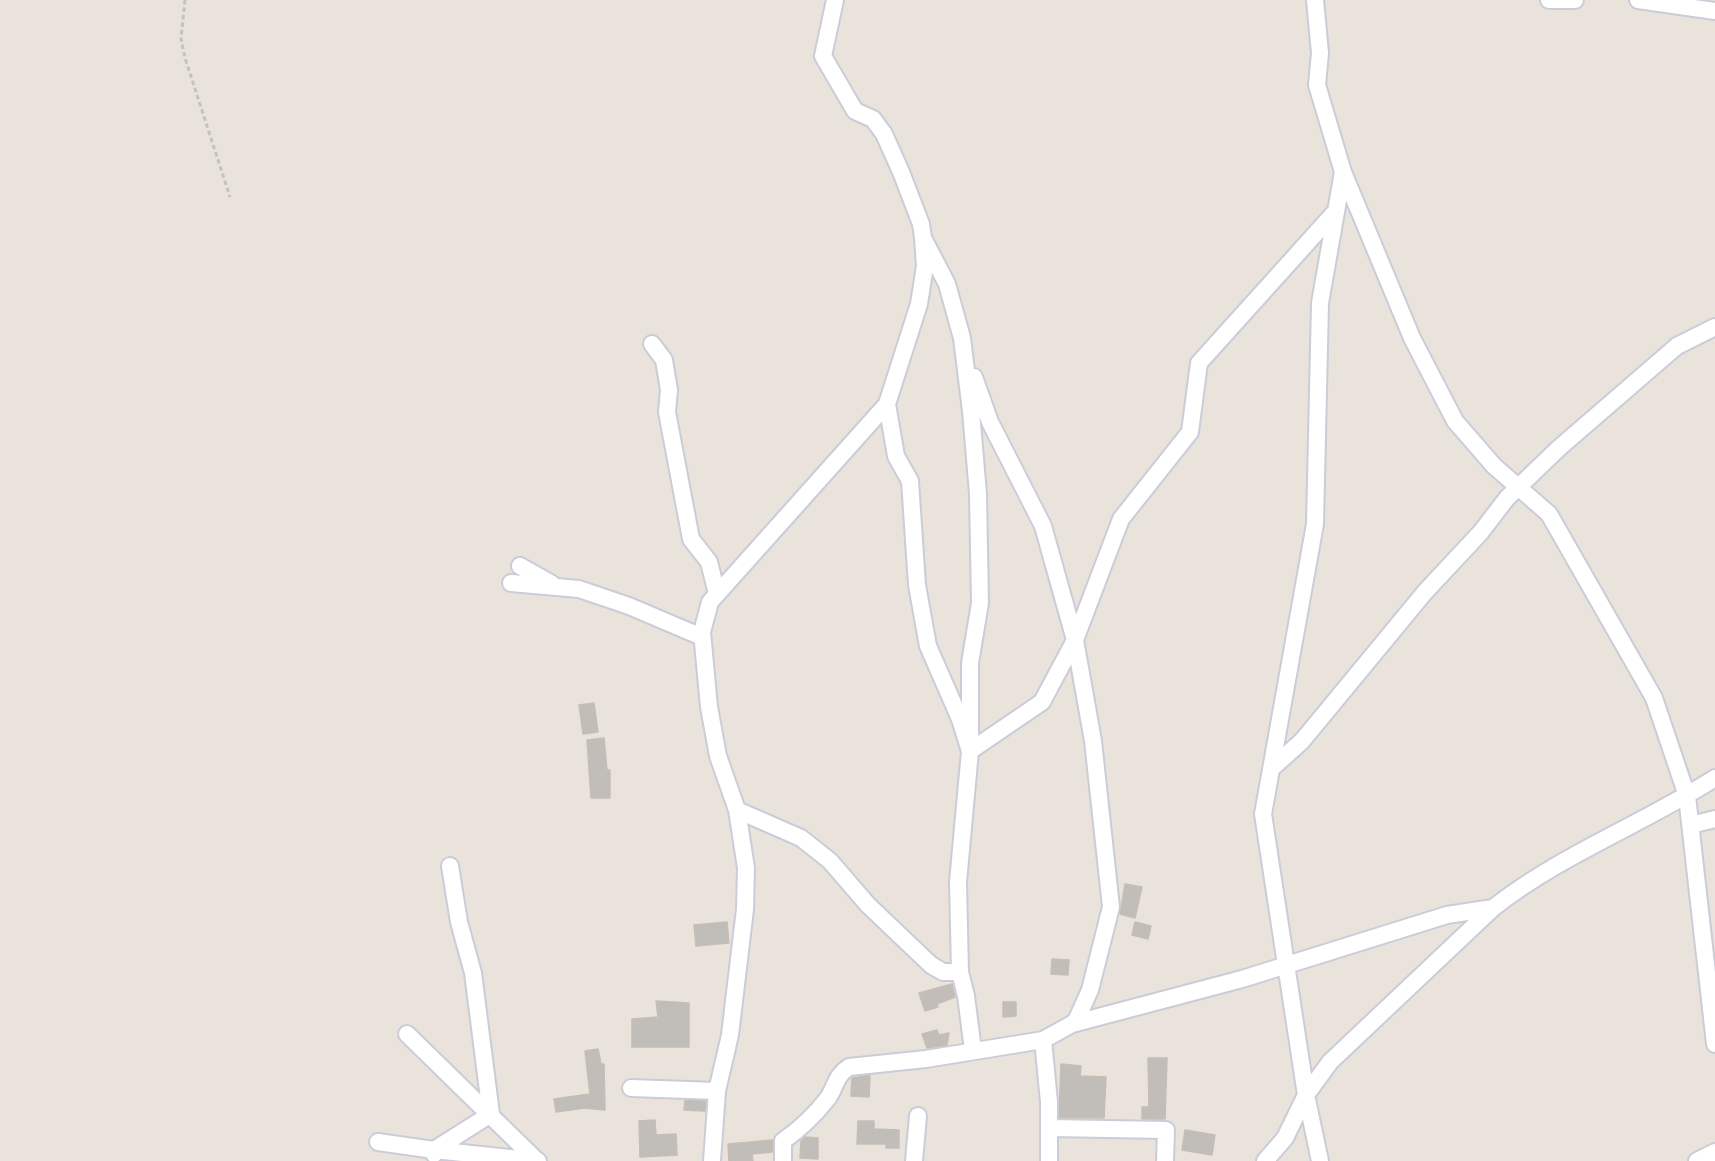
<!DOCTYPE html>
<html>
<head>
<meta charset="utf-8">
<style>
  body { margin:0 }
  canvas { display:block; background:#e9e3dc }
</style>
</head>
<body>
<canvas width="1715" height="1161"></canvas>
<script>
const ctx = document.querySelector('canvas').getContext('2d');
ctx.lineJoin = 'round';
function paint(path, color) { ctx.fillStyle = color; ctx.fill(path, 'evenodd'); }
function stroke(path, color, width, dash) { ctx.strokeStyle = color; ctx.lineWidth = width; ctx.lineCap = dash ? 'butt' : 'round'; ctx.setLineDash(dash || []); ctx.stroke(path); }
const building = new Path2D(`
  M594,703L598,732L583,734L579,705Z
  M604,738L607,770H610V798H591L587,740Z
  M1125,884L1142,887L1135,918L1120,914Z
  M727,922L729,943L696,946L694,925Z
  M1135,922L1151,926L1148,939L1132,935Z
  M1052,959L1069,960L1068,975L1051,974Z
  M952,984L955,997L937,1004L938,1007L925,1011L919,993Z
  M656,1001L689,1003V1047H632V1019L658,1017Z
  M1003,1002H1016V1016L1003,1017Z
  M937,1030L939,1035L949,1033L947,1045L927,1048L922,1034Z
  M598,1049L601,1064H604L605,1110L585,1108L556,1112L554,1099L590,1094L585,1051Z
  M1148,1058H1167L1165,1119H1142V1107H1149Z
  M1061,1064L1081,1066L1080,1076L1106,1077L1104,1118H1059Z
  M870,1075L869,1097L851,1096L852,1078Z
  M685,1100L706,1101L705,1111L684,1110Z
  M655,1120L656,1135L676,1134L677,1155L640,1157L639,1121Z
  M858,1121H874V1129L899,1130V1148H886V1144H857Z
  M1185,1130L1215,1135L1212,1155L1182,1150Z
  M805,1137L818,1138V1159L800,1158L801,1141Z
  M773,1140L772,1152L752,1154L753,1161H729L728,1144Z`);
paint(building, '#c1bdb8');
stroke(building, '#c4beb6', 1.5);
const street = new Path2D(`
  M835,0L823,56L855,111L873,119L884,134L901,172L921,224L923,238L925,266L919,304L887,404L896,456L910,481L917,585L928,646L960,719L970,751L958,882L960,972L966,996L973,1050
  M1315,0L1320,53L1317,85L1343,172L1412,338L1455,421L1494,466L1549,514L1654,698L1687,796L1715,1044
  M1549,0H1575
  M1638,0L1715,11
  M923,238L947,284L962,338L971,411L978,494L980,603L970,663V751L1042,702L1075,640L1121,519L1190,432L1199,363L1335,212
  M652,344L664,360L669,390L667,412L691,539L709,562L717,594
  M520,566L552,584
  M511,583L579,589L629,606L702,637
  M1272,768L1302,741L1425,592L1481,532L1507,498L1559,448L1677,346L1715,327
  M737,810L801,838L830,861L868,905L931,965L943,972H960
  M1691,825L1715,819
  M1072,1024L1242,979L1447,915L1493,908
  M407,1034L536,1160
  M1043,1040L1049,1102V1161
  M631,1088L717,1091
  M1049,1128L1166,1130L1165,1161
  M378,1142L434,1150L491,1114L473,973L459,922L450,866
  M434,1154V1150L538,1161
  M712,1161L717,1091L730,1035L745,909L746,868L737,810L718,756L709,707L702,632L710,602L887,404
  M783,1161V1141C800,1129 815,1115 828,1098C836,1086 836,1075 849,1067L926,1059L1043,1040L1072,1024L1076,1021L1090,990L1111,907L1093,741L1075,640L1043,526L990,422L974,377
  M914,1161L918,1116
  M1265,1161L1285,1138L1306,1095L1330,1062L1493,908C1560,855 1643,824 1715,778
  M1320,1161L1306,1095L1263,814L1315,524L1320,303L1343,172
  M1697,1161L1715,1152`);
stroke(street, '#cacdd8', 20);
stroke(new Path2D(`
  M185,0L181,39L185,58L230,197`), '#c3c3c3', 3, [4.5, 3]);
stroke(street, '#fff', 16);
</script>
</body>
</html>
